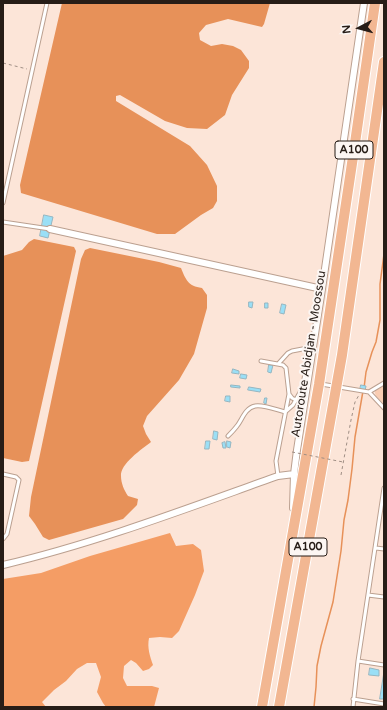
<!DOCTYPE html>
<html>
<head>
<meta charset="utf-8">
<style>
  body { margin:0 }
  #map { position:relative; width:387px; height:710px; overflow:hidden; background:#fce5d8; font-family:"Varela Round",sans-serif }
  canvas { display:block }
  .frame { position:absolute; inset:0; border:4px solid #271d17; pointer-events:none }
  .north { position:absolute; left:339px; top:8px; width:40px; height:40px; -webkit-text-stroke:3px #fcf6f3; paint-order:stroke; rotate:264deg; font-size:11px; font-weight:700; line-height:16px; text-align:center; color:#271d17 }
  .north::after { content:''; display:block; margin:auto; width:14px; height:18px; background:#271d17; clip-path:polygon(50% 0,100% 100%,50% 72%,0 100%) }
</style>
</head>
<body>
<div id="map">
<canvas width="387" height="710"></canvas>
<div class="frame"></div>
<div class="north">N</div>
</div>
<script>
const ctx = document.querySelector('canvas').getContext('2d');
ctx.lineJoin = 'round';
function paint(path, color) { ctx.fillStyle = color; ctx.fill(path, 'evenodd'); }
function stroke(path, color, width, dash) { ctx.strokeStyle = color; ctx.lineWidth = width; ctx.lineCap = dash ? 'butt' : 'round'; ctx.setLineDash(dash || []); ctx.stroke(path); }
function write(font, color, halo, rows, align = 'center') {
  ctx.font = font + ' "Varela Round",sans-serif'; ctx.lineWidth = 4; ctx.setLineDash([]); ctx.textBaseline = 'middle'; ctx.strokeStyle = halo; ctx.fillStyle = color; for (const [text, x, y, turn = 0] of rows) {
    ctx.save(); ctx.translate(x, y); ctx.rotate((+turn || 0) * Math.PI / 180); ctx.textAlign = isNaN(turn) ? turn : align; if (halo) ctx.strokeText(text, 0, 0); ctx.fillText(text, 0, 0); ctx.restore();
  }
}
paint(new Path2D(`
  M384,386V404L376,396L375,393V391Z`), '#f9cdb3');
paint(new Path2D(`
  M170,533L176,546L193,544L201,550L204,571L195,595L179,631L172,638L160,637L149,638C147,648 150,656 153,665L149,669L143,671L136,663L131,660L124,666L123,678L127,686H152L159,688L154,707H106L103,703L97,692L101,677L96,663H87L77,669L66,681L54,690L42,702L46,707H3V579L41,573L90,556Z`), '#f49d65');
paint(new Path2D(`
  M62,3H270L264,24L262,27L228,19L206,25L199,33L200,40L211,46L222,44L233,46L241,50L249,61V68L232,95L225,115L207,129L187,128L165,121L120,95L116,96V101L190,146L207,165L217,186V201L213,208L201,215L175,234H157L21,193L20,185Z
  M34,239L74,247L76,251L29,461L22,462L3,458V256L22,250L29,242Z
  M90,248L159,262L181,268C186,280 188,286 202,288L207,295V308L194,354L179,380L147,416L143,426L146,434L151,442C142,449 120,464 121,476C121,483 124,490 128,496L138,499L137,505L123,519L49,540L43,537L35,524L29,516L31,497L81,259L85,250Z`), '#e79159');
stroke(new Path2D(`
  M364,388L366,372L372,352L376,342L380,320V284L384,254
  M314,707L316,687L317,666L321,646L333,602L341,551L344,520L348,500L352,469L355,437L363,391`), '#e79159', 1.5);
const building = new Path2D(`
  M44,215L53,217L48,238L40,236Z
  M249,302H253L252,308L249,307Z
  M265,303H268V308H265Z
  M282,304L286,305L284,314L280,313Z
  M269,365H273L271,373L268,372Z
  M233,369L239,371V374L232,373Z
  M241,374L247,375L246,379L240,378Z
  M231,385L240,386V388L231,387Z
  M361,385L366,386L365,391L360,390Z
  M249,387L261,389L260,392L248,390Z
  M226,396H230V402L225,401Z
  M265,398H267L266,404L264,403Z
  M214,431L218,432L217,440L213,439Z
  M206,441H210L209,449H205Z
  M227,441L231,442L230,448L227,447Z
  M225,442L226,448H223L222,443Z
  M370,668L379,670V676L369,675Z
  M384,672V699H380Z`);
paint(building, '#9adff6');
stroke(building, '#95b6c1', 1);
const service = new Path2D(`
  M3,203L47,3
  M3,222L50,229
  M261,361L283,365L286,368L289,394L276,461L278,476
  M278,364L288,353L292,351L313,347
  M321,384L369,392L384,408
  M303,387L308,348
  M369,392L384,383
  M289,394L292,398L304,404
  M228,436C231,433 234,430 237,426C242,420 245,408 255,406C262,404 277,410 285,412L293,405L303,387L306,384
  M3,474L16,477L19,480L7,534L3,539
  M376,548L384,549
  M368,595L384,597
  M358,661L384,665
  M353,699L384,704
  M353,707L358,661L384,488`);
const minor = new Path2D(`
  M50,229L322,289
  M293,508L294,474L297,450L322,289L364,3
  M3,565C97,543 188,508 278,476L294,474`);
const trunk = new Path2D(`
  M262,707L319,384L354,150L375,3
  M279,707L342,355L384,62`);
stroke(service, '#bba090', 5);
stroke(minor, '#bba090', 8);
stroke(trunk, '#fff', 12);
stroke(new Path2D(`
  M3,63L27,69
  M341,475L351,420L355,402L359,395`), '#9f8e84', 1, [3, 3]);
stroke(service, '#fff', 3);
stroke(minor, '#fff', 6);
stroke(trunk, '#f2b792', 10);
stroke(new Path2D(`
  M292,452L343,462`), '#9f8e84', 1, [3, 3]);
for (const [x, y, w] of [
  [354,150,38],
  [308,547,38]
]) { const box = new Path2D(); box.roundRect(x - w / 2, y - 9, w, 18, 3); ctx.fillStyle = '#fcf6f3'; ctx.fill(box); stroke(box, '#271d17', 1); }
write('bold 11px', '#271d17', null, [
  ["A100",354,150],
  ["A100",308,547]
]);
write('12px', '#271d17', '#fcf6f3', [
  ["Autoroute Abidjan - Moossou",309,354,-81]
]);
</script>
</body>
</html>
